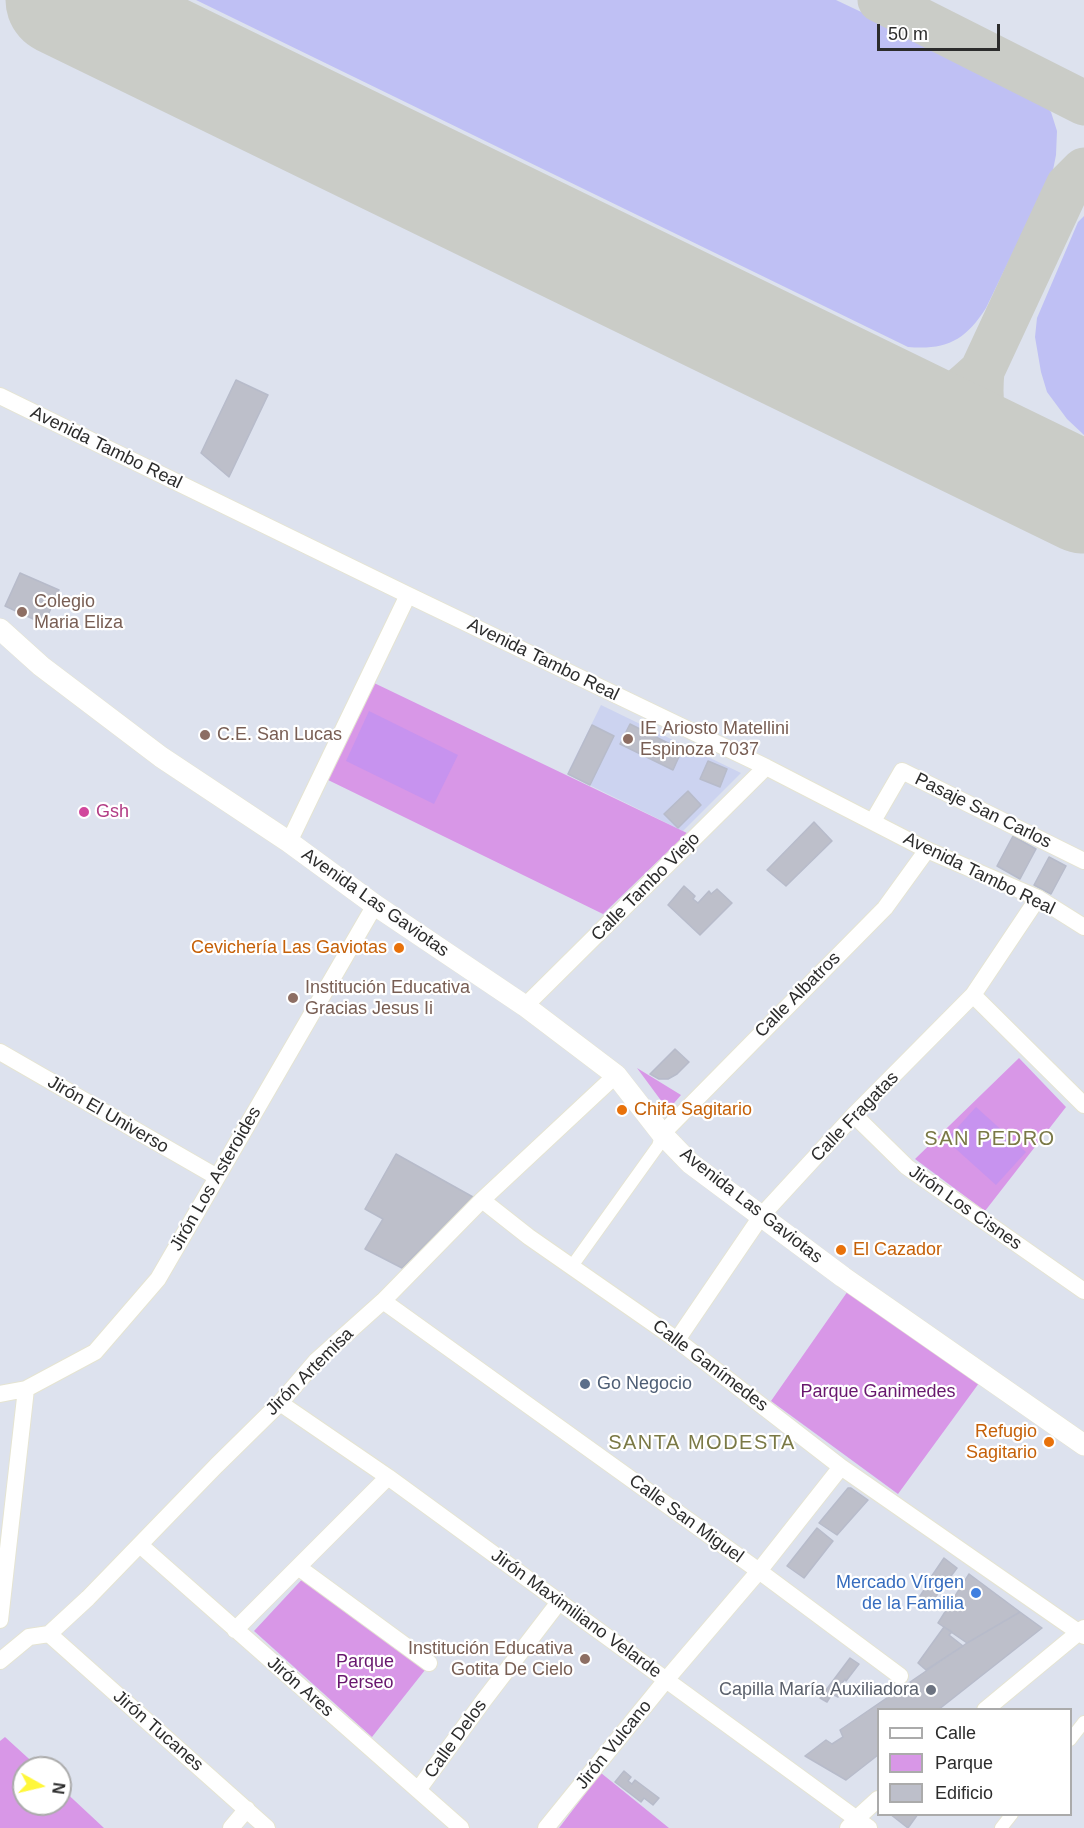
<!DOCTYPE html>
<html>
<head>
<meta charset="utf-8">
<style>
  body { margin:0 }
  #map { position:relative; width:1084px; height:1828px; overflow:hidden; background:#dde2ee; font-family:Arial,sans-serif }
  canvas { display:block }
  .legend { position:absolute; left:877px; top:1708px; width:195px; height:108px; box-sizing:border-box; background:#fff; border:2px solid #ababab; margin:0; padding:8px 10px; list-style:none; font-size:18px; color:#2c2c2c }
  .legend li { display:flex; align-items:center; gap:12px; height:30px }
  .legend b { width:30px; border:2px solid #ababab }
  .north { position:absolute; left:12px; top:1756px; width:60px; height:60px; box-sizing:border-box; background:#fff; border:2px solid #ababab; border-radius:50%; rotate:98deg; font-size:16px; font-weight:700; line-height:24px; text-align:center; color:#2c2c2c }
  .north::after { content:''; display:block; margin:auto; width:21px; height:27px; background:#fff73a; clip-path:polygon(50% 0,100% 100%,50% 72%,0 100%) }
  .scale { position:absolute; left:877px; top:24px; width:123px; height:27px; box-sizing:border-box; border:3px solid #2c2c2c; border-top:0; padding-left:8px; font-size:18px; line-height:21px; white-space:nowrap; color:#2c2c2c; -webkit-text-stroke:4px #fff; paint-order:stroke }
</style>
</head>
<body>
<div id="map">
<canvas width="1084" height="1828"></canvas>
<ul class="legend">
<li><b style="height:8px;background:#fff"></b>Calle</li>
<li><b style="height:16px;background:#d897e7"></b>Parque</li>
<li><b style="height:16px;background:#bdbfca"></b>Edificio</li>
</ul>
<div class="north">N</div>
<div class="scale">50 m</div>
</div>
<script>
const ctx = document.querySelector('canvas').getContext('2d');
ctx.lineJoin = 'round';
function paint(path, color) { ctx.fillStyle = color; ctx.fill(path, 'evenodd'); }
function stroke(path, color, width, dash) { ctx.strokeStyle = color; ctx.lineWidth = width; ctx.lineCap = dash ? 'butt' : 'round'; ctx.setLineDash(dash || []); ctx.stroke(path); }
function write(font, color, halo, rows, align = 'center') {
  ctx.font = font + ' Arial,sans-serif'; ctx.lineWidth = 4.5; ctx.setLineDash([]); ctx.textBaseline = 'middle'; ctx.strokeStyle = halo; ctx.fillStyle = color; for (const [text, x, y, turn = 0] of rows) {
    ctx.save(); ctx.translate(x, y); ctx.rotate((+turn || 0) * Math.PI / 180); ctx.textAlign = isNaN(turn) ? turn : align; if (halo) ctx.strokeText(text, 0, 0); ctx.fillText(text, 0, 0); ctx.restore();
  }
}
paint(new Path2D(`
  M601,705L741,773L683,831L567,774Z`), '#ccd3f0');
paint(new Path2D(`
  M372,682L687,833L603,914L326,779Z
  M1019,1058L1066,1107L985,1211L915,1159Z
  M637,1068L681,1095L668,1110Z
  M850,1288L982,1379L898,1494L771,1401Z
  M308,1573L429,1665L372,1737L254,1631Z
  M5,1737L39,1768H24V1804H60V1787L104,1828H0V1741Z
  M601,1773L669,1828H559Z`), '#d897e7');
paint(new Path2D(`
  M196,0H836L996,76L1041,100L1051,112L1057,131L1056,155L1053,170L986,308C965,341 946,350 908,347Z
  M1084,216V435L1067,419L1047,392L1041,372L1035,337L1037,318L1078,222Z`), '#bfc0f4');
paint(new Path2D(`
  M369,711L458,755L434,804L346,761Z
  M976,1107L1026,1152L996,1185L946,1140Z`), '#c793ef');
stroke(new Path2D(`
  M880,0L1084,103
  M886,401C903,403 927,406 944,400C956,396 972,380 982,371
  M1000,456C982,430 979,402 982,371L1068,186L1084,170`), '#caccc7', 45);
stroke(new Path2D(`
  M61,0L1084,498`), '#caccc7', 111);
const building = new Path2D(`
  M236,380L268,395L229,477L201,453Z
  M20,573L59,590L44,624L5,606Z
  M630,724L682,750L673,770L620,744Z
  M592,725L614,736L590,785L568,774Z
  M708,761L727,769L720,787L700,779Z
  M688,791L701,805L678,828L664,814Z
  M814,822L832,841L786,886L767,870Z
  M1013,836L1036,849L1020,879L997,866Z
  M1049,857L1066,866L1051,894L1034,885Z
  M684,886L695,896L693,899L698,903L709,891L711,894L717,889L732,903L700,935L668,905Z
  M675,1049L689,1062L677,1074L668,1079H659L650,1074Z
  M396,1154L473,1197L402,1268L365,1249L383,1219L365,1209Z
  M848,1488H851L868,1500L837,1535L819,1523Z
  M817,1528L833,1541L804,1578L787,1566Z
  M944,1558L957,1568L931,1603L920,1596L928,1584L927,1583Z
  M969,1574L1020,1612L967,1643L938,1623Z
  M1020,1612L1042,1628L938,1710H878V1755L846,1780L805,1756L826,1740L832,1744L843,1737L840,1730L967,1643Z
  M944,1627L952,1632L949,1635L963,1646L926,1670L918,1663Z
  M850,1658L859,1664L846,1681L845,1679L840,1686L843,1689L838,1697L832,1694L827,1702L820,1698Z
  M624,1771L631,1777L628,1781L632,1784L635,1780L659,1798L653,1805L644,1798L641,1802L615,1782Z
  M890,1814H918L908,1828Z`);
paint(building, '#bdbfca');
stroke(building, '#b7bbca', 1.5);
const pedestrian = new Path2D(`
  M572,1266L658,1146L662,1134
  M1070,1740L1084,1722
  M1001,1828L1012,1814`);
const minor = new Path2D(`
  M0,396L408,595L766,767L927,850L1038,898L1084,927
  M873,821L902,771L1084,861
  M289,842L408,595
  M973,995L1084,1105
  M525,1006L766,767
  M0,1052L217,1177
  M854,1115L907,1167L1084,1291
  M662,1134L885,908L927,850
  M482,1200L529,1237L677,1340L841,1467L1084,1636
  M383,1301L759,1571L900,1676
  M677,1340L762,1215L854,1115L973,995L1038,898
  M0,1394L26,1389L95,1352L158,1279L375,905
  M280,1403L388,1477L869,1828
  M140,1545L461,1828
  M298,1567L429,1663
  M0,1620L26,1389
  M235,1630L388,1477
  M49,1634L267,1828
  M0,1661L29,1637L49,1634L88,1598L216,1466L280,1403L316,1361L383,1301L482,1200L616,1075
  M985,1710L1084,1628
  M418,1790L484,1700L559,1602
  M231,1828L247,1809
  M546,1828L666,1680L759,1571L841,1467
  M848,1828L856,1819L878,1799`);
const tertiary = new Path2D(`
  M0,629L41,666L161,757L289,842L375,905L525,1006L616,1075L662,1134L690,1163L843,1277L1084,1445`);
stroke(pedestrian, '#e5e4d2', 14);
stroke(minor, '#e5e4d2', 18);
stroke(tertiary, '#e5e4d2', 22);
stroke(pedestrian, '#fff', 12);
stroke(minor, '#fff', 16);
stroke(tertiary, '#fff', 21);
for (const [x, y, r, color] of [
  [22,612,6,"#8d6e63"],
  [205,735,6,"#8d6e63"],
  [628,739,6,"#8d6e63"],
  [84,812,6,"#d1479c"],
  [399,948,6,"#e8710a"],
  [293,998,6,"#8d6e63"],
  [622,1110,6,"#e8710a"],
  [841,1250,6,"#e8710a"],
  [585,1384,6,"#5c6f8a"],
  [1049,1442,6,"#e8710a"],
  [976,1593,6,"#3f7fe0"],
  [585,1659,6,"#8d6e63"],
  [931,1690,6,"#6b7280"]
]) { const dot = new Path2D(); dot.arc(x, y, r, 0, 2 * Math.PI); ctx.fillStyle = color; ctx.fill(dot); stroke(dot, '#fff', 2); }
write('18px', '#2c2c2c', '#fff', [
  ["Avenida Tambo Real",106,448,26],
  ["Avenida Tambo Real",543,660,26],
  ["Pasaje San Carlos",983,811,26],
  ["Avenida Tambo Real",979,874,26],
  ["Calle Tambo Viejo",646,887,-45],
  ["Avenida Las Gaviotas",375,903,35],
  ["Calle Albatros",798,995,-45],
  ["Jirón El Universo",108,1115,30],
  ["Calle Fragatas",855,1117,-46],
  ["Jirón Los Asteroides",216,1179,-60],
  ["Avenida Las Gaviotas",751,1206,38],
  ["Jirón Los Cisnes",965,1208,35],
  ["Calle Ganímedes",710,1366,37],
  ["Jirón Artemisa",310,1372,-45],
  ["Calle San Miguel",686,1519,36],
  ["Jirón Maximiliano Velarde",576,1614,36],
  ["Jirón Ares",300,1687,41],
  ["Jirón Tucanes",158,1731,41],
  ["Calle Delos",456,1739,-54],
  ["Jirón Vulcano",614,1745,-51]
]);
write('18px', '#785e54', '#fff', [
  ["Colegio",34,602],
  ["Maria Eliza",34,623],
  ["IE Ariosto Matellini",640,729],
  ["Espinoza 7037",640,750],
  ["C.E. San Lucas",217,735],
  ["Institución Educativa",305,988],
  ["Gracias Jesus Ii",305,1009],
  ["Institución Educativa",573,1649,"right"],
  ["Gotita De Cielo",573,1670,"right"]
], 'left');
write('18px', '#b23c85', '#fff', [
  ["Gsh",96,812]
], 'left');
write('18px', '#c56008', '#fff', [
  ["Cevichería Las Gaviotas",387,948],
  ["Chifa Sagitario",634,1110,"left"],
  ["El Cazador",853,1250,"left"],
  ["Refugio",1037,1432],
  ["Sagitario",1037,1453]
], 'right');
write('18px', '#4e5e75', '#fff', [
  ["Go Negocio",597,1384]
], 'left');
write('18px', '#68176e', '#fff', [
  ["Parque Ganimedes",878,1392],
  ["Parque",365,1662],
  ["Perseo",365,1683]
]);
write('18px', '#366cbe', '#fff', [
  ["Mercado Vírgen",964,1583],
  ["de la Familia",964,1604]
], 'right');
write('18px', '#5b616d', '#fff', [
  ["Capilla María Auxiliadora",919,1690]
], 'right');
ctx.letterSpacing = '1.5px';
write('20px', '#7a7946', '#fff', [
  ["SAN PEDRO",990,1139],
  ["SANTA MODESTA",702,1443]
]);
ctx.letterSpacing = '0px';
</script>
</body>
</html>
